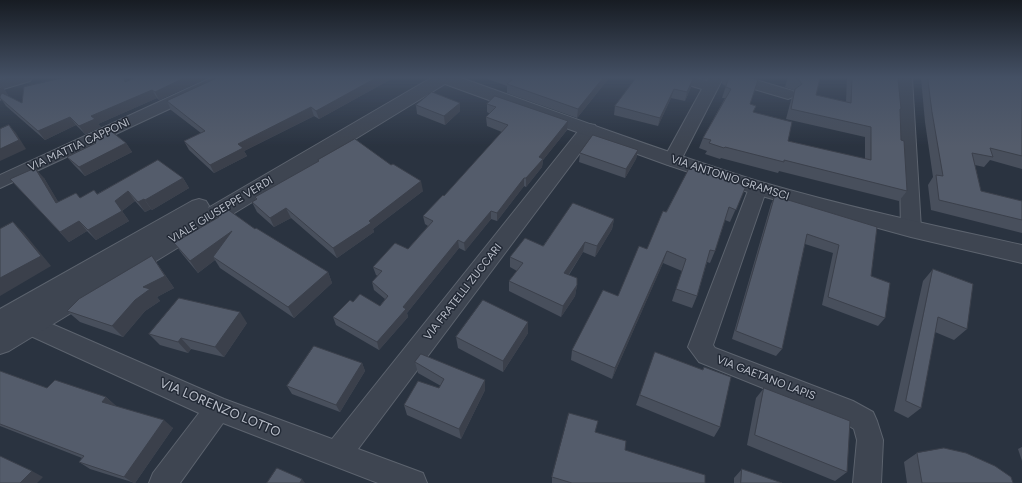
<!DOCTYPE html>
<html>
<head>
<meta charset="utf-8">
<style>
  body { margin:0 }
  canvas { display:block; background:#2a3340 }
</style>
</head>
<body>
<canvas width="1022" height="483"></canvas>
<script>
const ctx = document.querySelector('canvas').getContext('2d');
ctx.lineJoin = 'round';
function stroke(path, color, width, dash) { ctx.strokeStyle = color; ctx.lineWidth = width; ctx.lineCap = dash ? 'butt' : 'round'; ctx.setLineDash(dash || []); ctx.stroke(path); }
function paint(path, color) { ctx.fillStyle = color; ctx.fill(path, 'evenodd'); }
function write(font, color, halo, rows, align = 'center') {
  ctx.font = font + ' Figtree,sans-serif'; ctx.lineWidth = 3; ctx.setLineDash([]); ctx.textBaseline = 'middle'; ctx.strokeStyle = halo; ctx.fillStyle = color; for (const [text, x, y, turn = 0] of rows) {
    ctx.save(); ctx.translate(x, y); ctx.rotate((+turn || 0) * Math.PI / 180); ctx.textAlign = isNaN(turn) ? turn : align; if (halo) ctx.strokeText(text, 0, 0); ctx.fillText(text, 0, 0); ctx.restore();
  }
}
const minor = new Path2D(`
  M7,78H32L30,81L0,90V80Z
  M211,78H231L229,81L0,188V175Z
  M673,78H697L707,81L708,78H723L681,160L678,164L672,166L666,164L663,160L702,89L675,81Z
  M725,78H749L793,91L796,94L793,97L788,99L727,81Z
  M898,78H912L921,229L918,234L911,236L904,234L901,229Z
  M589,124L595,125L597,129L595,133L358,449L423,473L427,483H378L223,423L180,483H149L153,473L199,413L22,332L19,325L22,318L30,315L38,318L224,399L332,439L583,125Z
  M758,182L764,184L767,188L713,345L715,348L853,401L873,412L877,421L883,440L881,483H853L857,440L854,429L835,417L699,362L688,347L749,188L752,184Z`);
const tertiary = new Path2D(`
  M431,78H461C561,113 660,151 761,182C847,207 935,226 1022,245V263L911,237L751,193L665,164L445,84L9,351L0,354V309L192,201L199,199L206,201L209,206L208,208Z`);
stroke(minor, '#5c636e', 2);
stroke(tertiary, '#5c636e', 2);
paint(minor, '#3e4551');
paint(tertiary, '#3e4551');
paint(new Path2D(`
  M134,78H207L159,100L157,98L98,124L101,127L85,134L76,125L45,140L6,106L2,100L0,101V87L2,86L8,95L7,96L22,103L128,81Z
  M217,78H393L319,119L314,116L244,151L247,156L214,173L189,150L184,141L201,133L171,110L167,101Z
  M485,78H609L577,118L507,93V86Z
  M723,78H751L750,104L756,106L753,112L788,141L865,159V137L786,119L791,100L795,91L793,90L785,87L788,78H820L816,95L846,102L847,78H898L901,109L900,111L901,140L907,191L899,201L779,171L778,173L721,158L720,159L705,154L707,151L699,148L703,138L725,98H722L726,86L722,84Z
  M921,78H1022V169L990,160L984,167L975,165L981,191L1022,201V233L931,210L928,185L933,177L925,122Z
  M693,79L691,87L685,101L671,98L658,126L614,115L615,106Z
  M460,103V111L445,125L417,114L416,105Z
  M487,104L567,130L543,160L542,167L526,187L524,186L497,221L491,219L465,251L459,248L407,313L408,317L379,350L336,325L333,317L353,302L380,306L385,299L374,290L372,282L378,276L376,275L373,267L408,249L428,226L425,224L423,216L444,196L502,132L487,126L486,117L490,114L487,112Z
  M89,136L126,143L132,152L85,176L74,165L67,157L94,143Z
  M638,150L636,159L625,178L579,162L580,153Z
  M318,160L423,191L373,229L374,232L337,258L291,218L274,227L257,212L252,202L256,200L255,197L318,162Z
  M44,178L58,202L97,194L183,178L189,188L152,210L151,209L145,212L135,201L122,211L129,221L96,240L87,231L69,242L10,179Z
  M746,186L730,222L725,220L715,251L710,263L707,262L697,296L692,308L672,301L682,271L663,263L612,379L571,360L572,350L618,296L647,249L666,212Z
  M775,196L877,227L871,276L885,318L878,326L822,305L833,253L805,244L782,349L776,356L732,339L771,204Z
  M213,211L255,229L328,272L332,283L294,318L220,268L215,260L198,273L183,255L174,243L217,218Z
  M614,219L612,229L595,257L583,252L569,275L577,285L575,296L561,317L509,291V281L517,271L510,267V257L543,246Z
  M152,256L174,288L157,297L160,301L145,311L123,337L80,322L67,311Z
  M933,269L967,329L954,340L935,332L921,408L908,418L894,411L923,281Z
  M247,323L224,357L191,349L188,353L160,345L149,334Z
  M528,333L503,372L458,348L456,337Z
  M655,352L702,370L704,367L720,427L714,437L636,405Z
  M415,362L485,390L461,439L407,415L404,405L439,388L441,386L418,373Z
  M362,363L365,371L340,412L292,394L287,386Z
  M0,371L47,388L106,397L116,406L173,428L135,483L90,469L79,462L82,458L0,426Z
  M764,388L847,472L835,481L747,445L756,398Z
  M595,432L625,450L705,483H552V477Z
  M1022,447V461L1018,449Z
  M917,453L1013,483H907L904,462Z
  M742,469L782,483H734V478Z`), '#484f5c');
paint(new Path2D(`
  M124,78H127L130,90L125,82Z
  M184,78H207L159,100L155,92Z
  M376,78H393L319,119L316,111Z
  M603,78H609L577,118L578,109Z
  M693,79L691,87L685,101L687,92Z
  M2,86L8,95L2,100L0,98V88Z
  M674,89L671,98L658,126L660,118Z
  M152,90L157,98L98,124L101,127L85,134L79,126L91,116Z
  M460,103V111L445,125L444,116Z
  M311,107L314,116L244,151L247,156L214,173L210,165L238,144Z
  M70,117L76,125L45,140L38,131Z
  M568,121L567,130L543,160L542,167L526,187V178L539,157Z
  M9,125L16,133L26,149L0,161V149Z
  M126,143L132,152L85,176L79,167Z
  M638,150L636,159L625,178L626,169Z
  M35,168L44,178L65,213L56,203Z
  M183,178L189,188L152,210L145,200Z
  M524,178V186L497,221V213Z
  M421,181L423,191L373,229L374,232L337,258L333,248Z
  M128,191L135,201L122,211L129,221L96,240L88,230L115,201Z
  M144,199L151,209L145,212L138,202Z
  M286,208L291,218L274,227L270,218Z
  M491,211V219L465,251L464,243Z
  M614,219L612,229L595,257L597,246Z
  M79,221L87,231L69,242L60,232Z
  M13,222L24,233L51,266L0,296V278Z
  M232,231L213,257L215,260L198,273L190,261Z
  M458,240L459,248L407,313L408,317L379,350L377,342L403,307Z
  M585,242L583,252L563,283L564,273Z
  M667,251L663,263L612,379L615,368Z
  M152,256L174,288L157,297L160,301L145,311L123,337L112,326L143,287Z
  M328,272L332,283L294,318L288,307Z
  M577,285L575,296L561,317L563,306Z
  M240,312L247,323L224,357L215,347Z
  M528,322V333L503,372V361Z
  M181,338L191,349L188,353L178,342Z
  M362,363L365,371L340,412L336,405Z
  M485,380V390L461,439L459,429Z
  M106,397L116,406L112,410L102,402Z
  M164,420L173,428L135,483H134L124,477Z
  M32,471L43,477L37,483H20Z
  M302,479L305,483H300Z`), '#3b404b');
const building = new Path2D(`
  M62,78H124L125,82L134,78H184L155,92L152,90L91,116L95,119L79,126L70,117L38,131L0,98V96L2,93L22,103L24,87Z
  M217,78H376L316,111L311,107L238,144L243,148L210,165L184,141L205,131L167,101Z
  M508,78H603L578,109L507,84L512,80Z
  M636,78H691L693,79L687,92L674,89L660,118L615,106Z
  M729,78H751L758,80L750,104L756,106L753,112L792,122L788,141L871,160V127L791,109L795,89L802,84L798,79L795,78H820L816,95L851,103L852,78H898L901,109H900L901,140L904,141L907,191L784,160V162L725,147L724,148L709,143L711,140L703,138L731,89L726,87Z
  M928,78H1022V156L990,148L993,157L972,153L981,191L1022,201V220L939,200L936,175L943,176L932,112Z
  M432,92L460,103L444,116L416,105Z
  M495,96L568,121L539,157L543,159L526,178H524L497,213L491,211L464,243L458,240L403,307L406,309L377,342L333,317L350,300L353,302L360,294L380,306L388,296L372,282L382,271L373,267L395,243L408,249L433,221L423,216L443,195L444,196L508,125L486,117L496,107L487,104Z
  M9,125L19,140L0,149V129Z
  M107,128L126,143L79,167L67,157L96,143L89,136Z
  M593,135L638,150L626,169L580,153Z
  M355,139L391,165L393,164L421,181L369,221L371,223L333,248L286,208L270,218L252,202L257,199L255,197L319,161L318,160Z
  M158,160L183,178L145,200L144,199L138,202L128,191L115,201L122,211L88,230L79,221L60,232L10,179L35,168L56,203L76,193L80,198L94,190L97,194Z
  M690,167L746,186L736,210L729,207L715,251L710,250L697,296L676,289L686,259L667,251L615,368L572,350L603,290L618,296L639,246L647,249L663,211L666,212Z
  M775,196L877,227L871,276L890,283L885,318L828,297L839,245L807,234L782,349L736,331Z
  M573,203L614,219L597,246L585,242L564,273L577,278V285L563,306L509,281L523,263L510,257L525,238L543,246Z
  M223,206L255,229L256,228L328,272L288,307L213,257L232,231L190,261L174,243L219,217L213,211Z
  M13,222L41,256L0,278V229Z
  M152,256L165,276L143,287L150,289L135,300L112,326L67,311L79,299Z
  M933,269L973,284L967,329L938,317L921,408L906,401Z
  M179,298L240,312L215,347L181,338L178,342L149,334Z
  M483,300L528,322L503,361L456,337Z
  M314,346L362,363L336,405L287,386Z
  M655,352L703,370L704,367L731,377L720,427L640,395Z
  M421,354L485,380L459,429L404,405L418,381L439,388L444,379L415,362Z
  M0,371L47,388L55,380L106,397L102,402L164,420L124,477L79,462L84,456L0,424Z
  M764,388L850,421L847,472L755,435Z
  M569,413L598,421L595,432L626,441L625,450L705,475V483H572L552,477Z
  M944,448L966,453L995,466L1011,477L1013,483H922L917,453Z
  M0,456L32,471L20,483H0Z
  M277,468L302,479L300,483H267Z
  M742,469L782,483H741Z`);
paint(building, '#545c6b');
stroke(building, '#3b404b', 1);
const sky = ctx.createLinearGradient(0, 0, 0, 146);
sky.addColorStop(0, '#171c23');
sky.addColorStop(0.53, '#445064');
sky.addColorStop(1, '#44506400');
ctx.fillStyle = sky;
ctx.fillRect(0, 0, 1022, 146);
write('11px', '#bbc0cb', '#232a36', [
  ["VIA MATTIA CAPPONI",79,145,-25],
  ["VIA ANTONIO GRAMSCI",730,178,18],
  ["VIALE GIUSEPPE VERDI",221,210,-31],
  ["VIA FRATELLI ZUCCARI",463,292,-52],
  ["VIA GAETANO LAPIS",766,378,21]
]);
write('13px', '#bbc0cb', '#232a36', [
  ["VIA LORENZO LOTTO",220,408,23]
]);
</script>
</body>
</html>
